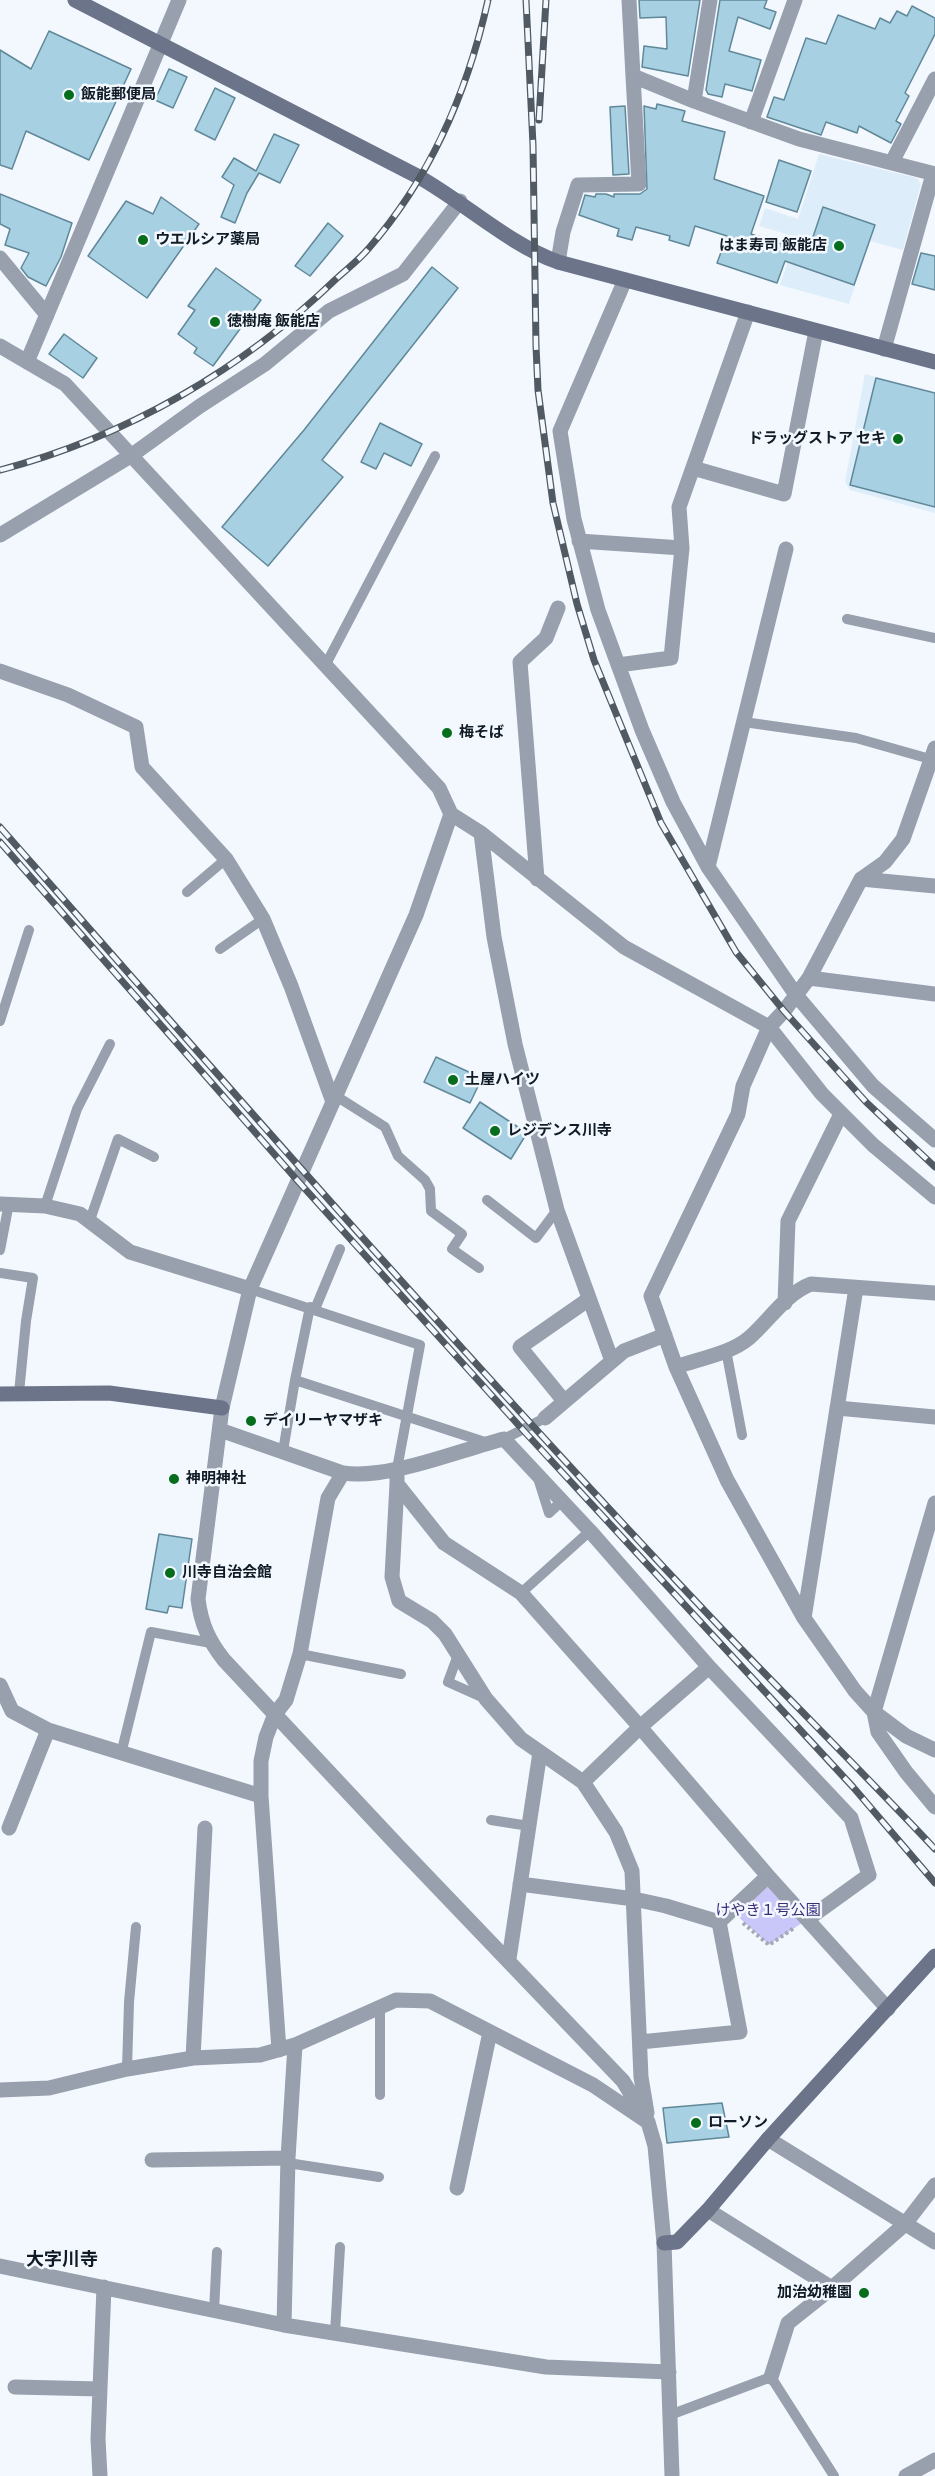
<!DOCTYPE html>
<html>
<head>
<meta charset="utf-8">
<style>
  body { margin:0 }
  canvas { display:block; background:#f2f8fe }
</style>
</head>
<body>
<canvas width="935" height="2476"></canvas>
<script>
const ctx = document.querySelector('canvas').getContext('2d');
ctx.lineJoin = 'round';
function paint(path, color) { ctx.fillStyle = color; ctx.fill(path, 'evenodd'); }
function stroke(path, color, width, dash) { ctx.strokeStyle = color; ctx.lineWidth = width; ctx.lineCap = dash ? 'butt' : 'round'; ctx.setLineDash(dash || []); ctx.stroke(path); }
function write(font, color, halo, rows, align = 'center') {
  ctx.font = font + ' "PT Sans Narrow","Noto Sans JP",sans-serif'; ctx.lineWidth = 5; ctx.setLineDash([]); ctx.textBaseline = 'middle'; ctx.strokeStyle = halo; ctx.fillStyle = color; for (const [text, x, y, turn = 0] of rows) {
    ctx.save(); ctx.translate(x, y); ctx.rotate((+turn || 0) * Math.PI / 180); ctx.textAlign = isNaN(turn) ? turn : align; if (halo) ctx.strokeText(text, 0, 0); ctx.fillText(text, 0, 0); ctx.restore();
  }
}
paint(new Path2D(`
  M819,154L917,178L921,184L903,250L870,241L849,304L780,285L796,237L759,226L765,208L798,219Z
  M865,374L935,393V513L850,490L845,482Z`), '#deedfa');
paint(new Path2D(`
  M768,1876L808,1919L769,1945L732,1911Z`), '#c9c6fa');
const building = new Path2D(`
  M639,0H700L688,76L642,67L644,46L667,49L666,17L640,18Z
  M720,0H767L764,8L776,12L770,29L738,17L729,51L761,60L752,91L725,84L722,97L708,94L706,90Z
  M912,6L935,18V34L905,93L909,96L896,121L901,124L891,143L859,126L857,133L826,122L821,135L767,117L774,97L784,100L806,38L826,44L838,15L875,29L880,18L890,23L897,11L907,16Z
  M49,31L131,69L89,160L26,131L12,169L0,165V50L31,69Z
  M169,69L187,77L173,108L155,100Z
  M215,88L235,98L215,140L195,130Z
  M657,104L685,111L682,121L725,132L714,179L764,196L751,234L808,252L823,207L875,225L854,285L785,261L777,283L717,263L727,236L695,226L689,246L669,240L670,236L636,227L632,240L617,236L619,229L579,215L585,195L595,197L596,194H606L614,197V194H640L647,189L644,106L656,109Z
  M625,106L629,174L613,175L610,107Z
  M274,134L299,145L280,183L259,173L247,193L235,223L221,217L234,185L222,177L234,158L256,171Z
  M779,160L811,171L797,212L766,202Z
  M0,194L72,223L61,257L46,286L28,277L21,268L29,253L5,245L10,229L0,224Z
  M161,197L199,224L147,298L88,256L126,201L153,214Z
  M328,223L343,236L310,276L295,266Z
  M921,253L935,256V290L912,284Z
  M432,267L458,288L322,460L343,477L268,566L222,527L304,430Z
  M216,268L261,300L213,366L194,353L197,348L178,334L195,310L188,306Z
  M64,334L97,358L83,378L49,354Z
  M876,378L935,393V507L850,485Z
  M380,423L422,444L411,466L384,453L376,469L361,462Z
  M436,1057L482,1078L470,1103L424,1082Z
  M480,1102L527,1133L511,1159L463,1128Z
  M159,1534L192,1539L182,1608L169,1606L167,1613L146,1609Z
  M722,2103L729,2137L667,2143L663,2108Z`);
paint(building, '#a7d0e2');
stroke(building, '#618899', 1.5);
stroke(new Path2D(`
  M743,1923L769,1945L794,1928`), '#a1a9b1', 4, [3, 3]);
stroke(new Path2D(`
  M847,619L935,638
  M325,666L435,456
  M744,722L856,738L930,759
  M187,892L226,859
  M220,949L263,919
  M0,1021L29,930
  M336,1096L385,1127L398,1156L425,1180L430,1189L431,1211L462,1234L452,1249L479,1268
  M487,1200L536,1238L557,1210
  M45,1206L77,1109L110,1044
  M90,1220L118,1139L154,1157
  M0,1250L9,1203
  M0,1273L33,1278L26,1321L19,1393
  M250,1289L420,1345L397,1469
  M315,1309L340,1249
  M726,1350L742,1435
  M295,1380L310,1307
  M504,1439L545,1418
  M283,1451L295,1380L488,1443
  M538,1478L549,1513L562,1501
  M521,1593L590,1531
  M300,1654L401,1674
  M458,1655L448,1682L486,1699
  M121,1754L151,1632L211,1643
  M491,1820L529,1826
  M127,2069L129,2002L136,1927
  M380,2095V2007
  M288,2163L379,2177
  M214,2311L217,2252
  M335,2333L340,2247
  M670,2415L771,2377L834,2476`), '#989fad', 10);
stroke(new Path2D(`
  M629,0L633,76
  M694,101L799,139L935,174
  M751,122L795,0
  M892,162L935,79
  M0,258L47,315
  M558,262L563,232L578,185L639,184L633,76L694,101L710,0
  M625,280L560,431L574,519L598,610L642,730L673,802L708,867L796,995L873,1086L935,1140
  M0,346L65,384L439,788L451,814L481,833L624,947L769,1027L822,1094L873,1145L935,1197
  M884,349L933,174
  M27,362L179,0
  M693,468L784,494L816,331
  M0,535L132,455L200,406L265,364L329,311L403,274L460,201
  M579,541L682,548
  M618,665L671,658L682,548L679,507L748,312
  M0,671L68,695L136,727L142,767L226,859L263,919L291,986L333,1102
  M451,814L416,915L250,1289L222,1408L198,1599C201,1624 209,1641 224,1660L400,1848L623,2081L648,2122L655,2146L664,2243L672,2476
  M481,833L494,937L515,1044L557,1210L612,1361
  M708,867L786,549
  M537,879L520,662L546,638L558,608
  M861,879L885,862L903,839L935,748
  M935,886L861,879L809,978L784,1011L769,1027L743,1086L738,1114L651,1296L676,1367L727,1480L804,1618L855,1691L874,1712L906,1736L935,1750
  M809,978L935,994
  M0,1204L45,1206L80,1214L130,1252L250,1289
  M785,1303L788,1221L841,1114
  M676,1367C698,1359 730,1354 749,1338C769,1321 785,1294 811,1284L935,1293
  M564,1401L520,1347L589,1299
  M837,1408L935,1417
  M545,1418L624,1351L665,1335
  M220,1430L343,1473L328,1498L300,1654L286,1700L275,1714L266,1737L261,1761V1796L279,2050
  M397,1469V1484L444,1543L521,1593L640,1727L768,1876L888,2009
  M343,1473C389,1480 459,1450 504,1439L590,1531L709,1667L851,1818L869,1875L808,1919
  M397,1484L392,1577L399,1601L432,1621L445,1634L486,1699L521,1739L583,1782L616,1832L632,1871L641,2077L647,2113
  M935,1503L874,1712L878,1732L906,1772L935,1807
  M804,1618L856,1288
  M0,1685L12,1711L48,1730L261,1796
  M583,1782L640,1727L709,1667
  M9,1828L48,1730
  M520,1884L634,1899L666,1906L719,1922
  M509,1959L540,1752
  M640,2042L740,2032L719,1922L768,1876
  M193,2058L205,1828
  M0,2090L49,2088L127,2069L193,2058L260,2055L295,2045L396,2000L430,2001L593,2085L645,2120
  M768,2139L935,2242
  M152,2160L288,2158
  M457,2188L490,2032
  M708,2210L832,2288
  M0,2266L284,2325L288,2158L295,2045
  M284,2325L546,2367L669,2372
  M771,2377L788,2323L832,2288L905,2224L935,2185
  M15,2387L100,2389
  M100,2476L98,2439L104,2287
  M906,2476L935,2460`), '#989fad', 15);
stroke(new Path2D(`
  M75,0L419,177C465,203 510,245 558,262L935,362
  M0,1394L109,1393L222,1408
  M664,2243L677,2242L708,2210L768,2139L935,1956`), '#6b7489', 15);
const rail = new Path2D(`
  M526,0L533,145L536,346L538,390L553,503L577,604L594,660L661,823L736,952L784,1011L866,1102L935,1167
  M539,120L546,0
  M0,470C126,437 243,369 336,279C347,269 360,259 369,248C430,178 468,90 488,0
  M0,827C231,1090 462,1354 703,1609C779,1690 859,1768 935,1849
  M0,842L297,1180L523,1430L853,1787L935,1883`);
stroke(rail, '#515a63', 7);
stroke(rail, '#f2f8fe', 4.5, [14]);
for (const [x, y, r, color] of [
  [69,95,6,"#066d1c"],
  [143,240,6,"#066d1c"],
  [839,246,6,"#066d1c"],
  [215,322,6,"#066d1c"],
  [898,439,6,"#066d1c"],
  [447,733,6,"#066d1c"],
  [453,1080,6,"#066d1c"],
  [495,1131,6,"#066d1c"],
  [251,1421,6,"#066d1c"],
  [174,1479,6,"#066d1c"],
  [170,1573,6,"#066d1c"],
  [696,2123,6,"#066d1c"],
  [864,2293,6,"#066d1c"]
]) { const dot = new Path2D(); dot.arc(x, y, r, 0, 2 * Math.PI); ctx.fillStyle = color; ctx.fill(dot); stroke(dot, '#f2f8fe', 2); }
write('bold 15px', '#101b25', '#f2f8fe', [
  ["飯能郵便局",81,95],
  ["ウエルシア薬局",155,240],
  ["はま寿司 飯能店",827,246,"right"],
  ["徳樹庵 飯能店",227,322],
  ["ドラッグストア セキ",886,439,"right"],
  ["梅そば",459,733],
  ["土屋ハイツ",465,1080],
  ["レジデンス川寺",507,1131],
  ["デイリーヤマザキ",263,1421],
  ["神明神社",186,1479],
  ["川寺自治会館",182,1573],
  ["ローソン",708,2123],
  ["加治幼稚園",852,2293,"right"]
], 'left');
write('15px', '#3c2d7b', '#f2f8fe', [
  ["けやき１号公園",768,1911]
]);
write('bold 18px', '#101b25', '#f2f8fe', [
  ["大字川寺",62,2260]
]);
</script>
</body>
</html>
